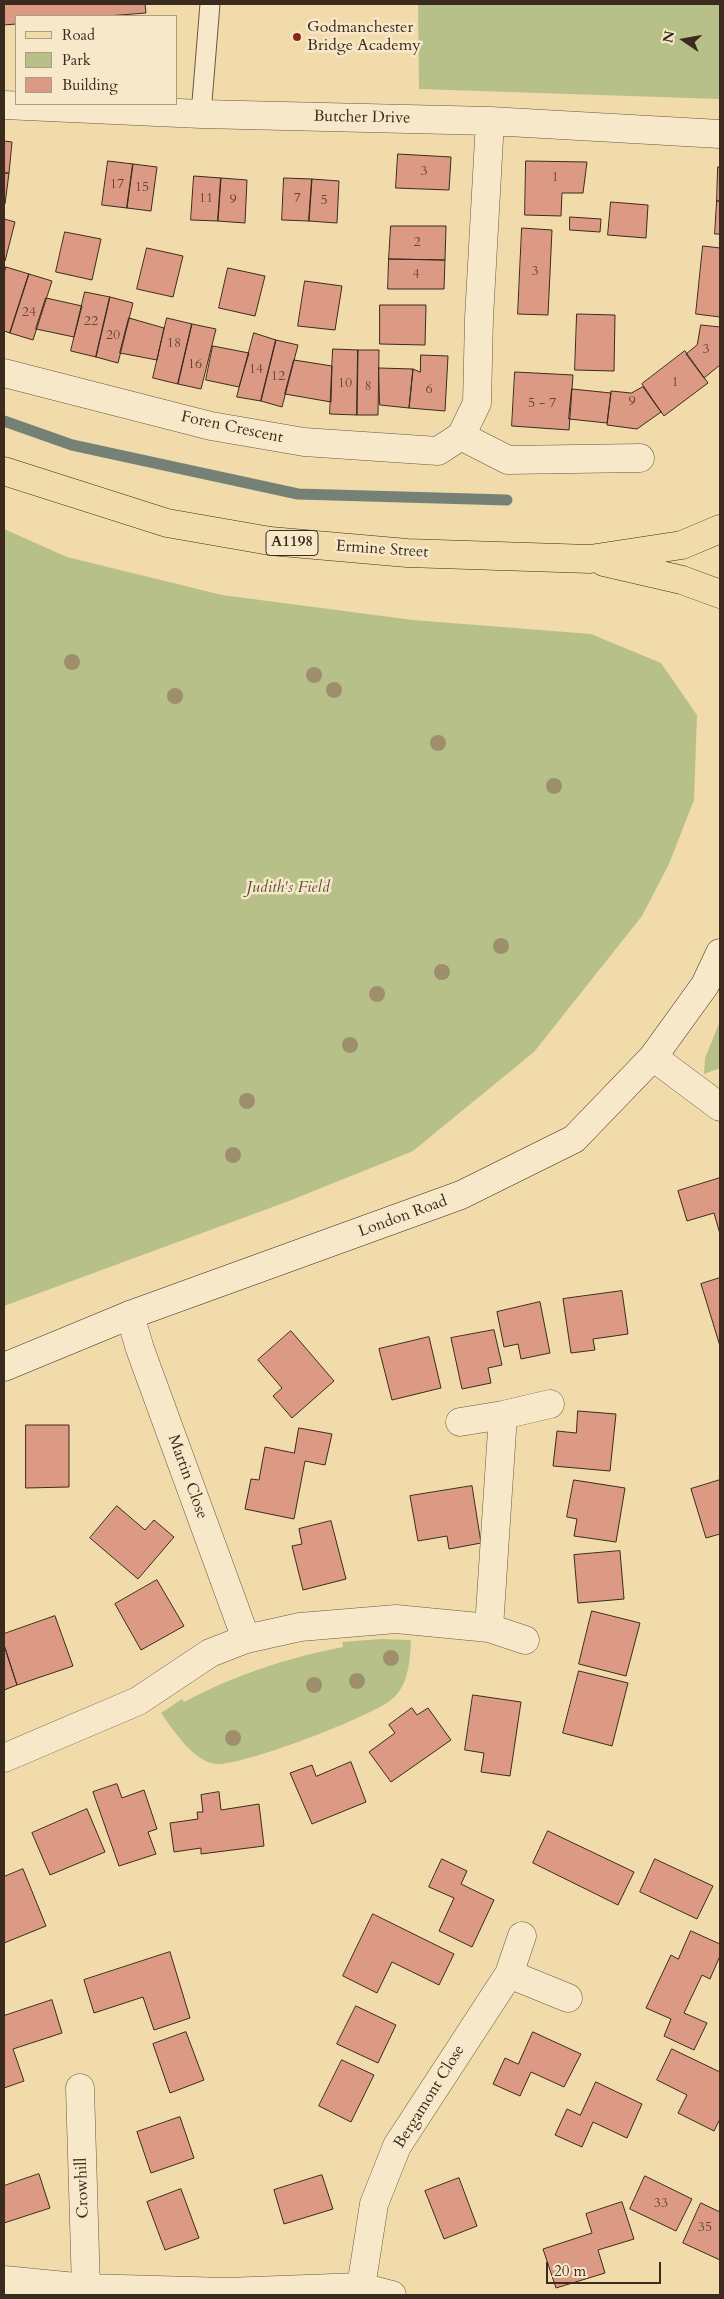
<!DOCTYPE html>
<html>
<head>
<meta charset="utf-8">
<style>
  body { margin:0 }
  #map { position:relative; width:724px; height:2299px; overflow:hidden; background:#f1dbab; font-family:Cardo,serif }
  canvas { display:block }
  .frame { position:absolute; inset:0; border:5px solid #3b2b1e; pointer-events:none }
  .legend { position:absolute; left:15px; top:15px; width:162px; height:90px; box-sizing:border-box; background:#f6e8c8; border:1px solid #ab9c84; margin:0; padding:6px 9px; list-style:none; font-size:15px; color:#3b2b1e }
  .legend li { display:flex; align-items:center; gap:10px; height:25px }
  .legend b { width:25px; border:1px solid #ab9c84 }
  .north { position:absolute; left:659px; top:15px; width:50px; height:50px; -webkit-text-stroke:4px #f6e8c8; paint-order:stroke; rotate:282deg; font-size:14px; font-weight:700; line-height:20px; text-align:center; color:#3b2b1e }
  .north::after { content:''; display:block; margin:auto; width:18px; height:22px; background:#3b2b1e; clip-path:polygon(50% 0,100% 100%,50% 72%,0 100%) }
  .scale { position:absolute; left:546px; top:2262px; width:115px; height:22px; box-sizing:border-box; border:2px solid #3b2b1e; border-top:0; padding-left:6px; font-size:15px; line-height:18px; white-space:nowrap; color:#3b2b1e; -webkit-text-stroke:4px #f6e8c8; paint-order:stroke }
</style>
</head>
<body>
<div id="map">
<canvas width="724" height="2299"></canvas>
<div class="frame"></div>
<ul class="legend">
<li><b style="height:6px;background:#f1dbab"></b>Road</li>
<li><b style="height:14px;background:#b8c08a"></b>Park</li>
<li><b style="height:14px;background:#dc9a85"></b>Building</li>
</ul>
<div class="north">N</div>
<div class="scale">20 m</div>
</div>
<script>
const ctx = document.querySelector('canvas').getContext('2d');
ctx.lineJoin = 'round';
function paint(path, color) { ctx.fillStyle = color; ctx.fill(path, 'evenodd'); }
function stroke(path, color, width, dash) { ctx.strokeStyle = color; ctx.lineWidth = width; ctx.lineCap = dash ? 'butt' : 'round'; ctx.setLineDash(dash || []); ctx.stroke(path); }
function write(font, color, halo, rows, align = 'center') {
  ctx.font = font + ' Cardo,serif'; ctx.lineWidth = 5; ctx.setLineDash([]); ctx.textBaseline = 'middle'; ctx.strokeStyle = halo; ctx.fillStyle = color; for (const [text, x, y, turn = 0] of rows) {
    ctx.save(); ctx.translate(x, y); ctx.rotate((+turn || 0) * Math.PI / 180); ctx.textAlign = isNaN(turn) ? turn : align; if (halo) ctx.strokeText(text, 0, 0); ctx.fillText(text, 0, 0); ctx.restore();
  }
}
paint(new Path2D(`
  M418,4H720V99L419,89Z
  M4,529L67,557L222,595L413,620L591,634L661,663L697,715L694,800L669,864L642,916L534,1052L413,1151L289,1201L4,1306Z
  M720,1021V1068L704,1074L705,1058Z
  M381,1639L411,1640C410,1660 409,1686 391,1700C370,1717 243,1766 216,1764C194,1762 173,1730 161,1713L182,1699L184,1702C233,1676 288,1657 343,1647L342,1642Z`), '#b8c08a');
stroke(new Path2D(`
  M4,421L72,445L298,494L507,500`), '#758175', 11);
const building = new Path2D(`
  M4,4H145L146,13L107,16H16V24L4,25Z
  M4,141L12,142L9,173H4Z
  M398,154L451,157L449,190L396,188Z
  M108,161L133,164L127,208L102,205Z
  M526,161L587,162L583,193H562L561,216L525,215Z
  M133,164L157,167L151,211L127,208Z
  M718,167L720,168V201H717Z
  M4,173H9L5,204H4Z
  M194,176L221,178L218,221L191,220Z
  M221,178L247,180L245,223L218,221Z
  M284,178L312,179L309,221L282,220Z
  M312,179L339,181L337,223L309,221Z
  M717,201H720V234H715Z
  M611,202L648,205L646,238L608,235Z
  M570,217L601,219L600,232L570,230Z
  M4,219L15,222L5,261H4Z
  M391,226H446L445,260L389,259Z
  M522,228L552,230L548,315L518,314Z
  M65,232L101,239L92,280L56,272Z
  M703,246L720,248V317L696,314Z
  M147,248L183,256L173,297L137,289Z
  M389,259L445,260L444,289H388Z
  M6,267L29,274L10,333L4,331V275Z
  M228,268L265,276L255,316L219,308Z
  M29,274L52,281L33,340L10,333Z
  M305,281L342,286L335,330L298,326Z
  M85,292L110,297L96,357L71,351Z
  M110,297L133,303L118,363L96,357Z
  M46,298L82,306L74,337L36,329Z
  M380,305H426L425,345L380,344Z
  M577,314L615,315L614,371L575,370Z
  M129,318L164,328L157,360L120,353Z
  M167,318L192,324L178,384L153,378Z
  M192,324L216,329L201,389L178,384Z
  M701,325L720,327V365L704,378L686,354L697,345Z
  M254,333L276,340L261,401L237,397Z
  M276,340L298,345L282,407L261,401Z
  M213,346L249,353L239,387L206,380Z
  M333,349L358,350L357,415L330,414Z
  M358,350H379L378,415H357Z
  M685,351L708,383L664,416L642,384Z
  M421,355L448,356L445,411L409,408L413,369L420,372Z
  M294,360L332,366L331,402L285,394Z
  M379,368L413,369L409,408L380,405Z
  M515,372L573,375L569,430L512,426Z
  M643,387L661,412L637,429L607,425L611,391L631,393Z
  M572,389L611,393L607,423L569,419Z
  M720,1178V1234L714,1213L687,1221L678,1191Z
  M720,1278V1346L701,1284Z
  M622,1291L628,1334L593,1339L595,1350L571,1353L563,1299Z
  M540,1302L550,1353L521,1359L518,1344L504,1347L497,1312Z
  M494,1330L502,1365L488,1368L491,1383L462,1389L451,1338Z
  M291,1331L334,1381L292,1418L273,1396L282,1388L258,1360Z
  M429,1337L441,1388L392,1400L379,1349Z
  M578,1411L616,1414L610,1471L553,1466L557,1431L576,1433Z
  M26,1425H69V1487L26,1488Z
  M299,1428L332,1434L325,1465L305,1461L294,1519L245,1509L251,1479L259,1480L265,1447L294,1453Z
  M574,1480L625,1488L616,1542L574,1536L577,1519L567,1517Z
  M720,1480V1534L706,1538L691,1489Z
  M472,1486L481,1543L449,1549L447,1536L418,1541L410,1496Z
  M117,1506L145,1530L154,1520L174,1537L138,1579L90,1538Z
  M331,1521L346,1579L303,1590L292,1546L302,1544L299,1529Z
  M620,1551L624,1599L578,1603L574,1555Z
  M157,1580L184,1626L141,1650L115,1604Z
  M592,1611L640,1623L626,1676L579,1664Z
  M55,1616L73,1666L17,1685L4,1645V1634Z
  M4,1645L17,1685L4,1690Z
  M579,1671L628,1683L612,1746L563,1733Z
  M473,1695L521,1702L510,1776L481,1772L484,1753L465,1750Z
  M412,1708L417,1715L428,1708L451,1740L391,1782L369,1752L395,1733L389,1725Z
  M351,1762L366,1802L312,1824L290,1773L312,1765L316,1776Z
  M117,1784L122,1798L144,1790L157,1829L148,1832L156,1854L119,1866L93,1792Z
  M219,1792L221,1810L259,1804L264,1846L201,1854V1848L174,1852L170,1823L198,1819L197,1812H203L201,1795Z
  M87,1809L105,1852L50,1875L32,1833Z
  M548,1831L634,1872L618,1905L533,1863Z
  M442,1859L467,1871L461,1884L494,1900L472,1947L439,1931L454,1898L429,1887Z
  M655,1859L713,1886L697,1919L640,1892Z
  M23,1869L46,1926L4,1943V1877Z
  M373,1914L454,1954L439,1985L392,1962L377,1993L343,1976Z
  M691,1931L720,1944V1956L710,1979L702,1975L684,2013L707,2023L694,2050L664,2036L671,2019L646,2008L671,1955L678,1959Z
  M170,1952L190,2018L154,2030L143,1997L94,2013L84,1980Z
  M52,2000L62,2033L13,2049L24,2081L4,2088V2016Z
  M356,2006L396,2025L378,2063L337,2044Z
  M186,2032L204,2080L170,2093L153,2044Z
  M533,2032L581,2054L564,2087L531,2072L520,2096L493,2084L505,2058L518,2064Z
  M672,2049L720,2072V2119L714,2131L678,2113L687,2095L657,2080Z
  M342,2060L374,2075L351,2122L319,2106Z
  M596,2082L642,2104L627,2138L593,2122L582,2147L555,2135L567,2109L580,2115Z
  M180,2117L194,2158L151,2173L137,2132Z
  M39,2174L50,2208L4,2223V2186Z
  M322,2175L333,2209L284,2224L274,2190Z
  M645,2176L692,2199L676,2231L630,2209Z
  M459,2178L477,2226L444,2239L425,2191Z
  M181,2189L199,2238L165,2250L147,2202Z
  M622,2202L634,2239L598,2250L605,2273L556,2288L543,2249L592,2233L586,2214Z
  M701,2203L720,2212V2260L683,2243Z`);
paint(building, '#dc9a85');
stroke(building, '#3b2b1e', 1);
const lane = new Path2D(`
  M201,114L210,4`);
const street = new Path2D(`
  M4,105L201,114L490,121L720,134
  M4,373L211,426L304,442L438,451L461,436L477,403L479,318L490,121
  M461,436L508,460L640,458
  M653,1057L720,1107
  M130,1315L140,1349L246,1639
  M460,1422L503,1415
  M489,1628L503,1415L550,1404
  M4,1758L138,1701L210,1653L246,1639L300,1627L396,1619L489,1628L525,1640
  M509,1974L568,1998
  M80,2088L86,2288
  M4,2280L86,2288L226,2292L361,2287L392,2295
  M361,2287L374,2204L397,2146L509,1974L522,1936`);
const secondary = new Path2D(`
  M4,1367L130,1315L461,1195L574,1139L653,1057L705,985L720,953`);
const primary = new Path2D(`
  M4,471L167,523L270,541L407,553L590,559L682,545L720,529
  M604,562L682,580L720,594`);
stroke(lane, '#685741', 21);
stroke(street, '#685741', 29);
stroke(secondary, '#3b2b1e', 29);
stroke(primary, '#3b2b1e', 29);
stroke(lane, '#f6e8c8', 19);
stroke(street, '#f6e8c8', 28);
stroke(secondary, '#f6e8c8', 28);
stroke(primary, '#f1dbab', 28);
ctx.fillStyle = '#9e8f6c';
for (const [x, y] of [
  [72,662],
  [314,675],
  [334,690],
  [175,696],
  [438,743],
  [554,786],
  [501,946],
  [442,972],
  [377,994],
  [350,1045],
  [247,1101],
  [233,1155],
  [391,1658],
  [357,1681],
  [314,1685],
  [233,1738]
]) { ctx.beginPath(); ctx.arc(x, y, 8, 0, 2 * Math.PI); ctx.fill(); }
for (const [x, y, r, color] of [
  [297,37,5,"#8f2418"]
]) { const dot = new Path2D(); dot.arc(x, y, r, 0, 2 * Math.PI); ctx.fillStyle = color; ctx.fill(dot); stroke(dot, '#f6e8c8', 2); }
write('14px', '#634738', null, [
  ["3",424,172],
  ["1",555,178],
  ["17",117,185],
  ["15",142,188],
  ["11",206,199],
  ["7",297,199],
  ["9",233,200],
  ["5",324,201],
  ["2",417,243],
  ["3",535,272],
  ["4",416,275],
  ["24",29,313],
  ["22",91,322],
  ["20",113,336],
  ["18",174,344],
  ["3",706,350],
  ["16",195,365],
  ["14",256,370],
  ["12",278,377],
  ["1",675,383],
  ["10",345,384],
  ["8",368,387],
  ["6",429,390],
  ["9",632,402],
  ["5 - 7",542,404],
  ["33",661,2204],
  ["35",705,2228]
]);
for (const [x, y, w] of [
  [292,543,52]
]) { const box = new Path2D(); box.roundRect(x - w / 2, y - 12.5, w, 25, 4); ctx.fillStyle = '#f6e8c8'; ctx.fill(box); stroke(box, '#3b2b1e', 1); }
write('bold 15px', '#3b2b1e', null, [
  ["A1198",292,543]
]);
write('16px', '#3b2b1e', '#f6e8c8', [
  ["Godmanchester",307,28],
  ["Bridge Academy",307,46]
], 'left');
write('16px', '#3b2b1e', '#f6e8c8', [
  ["Butcher Drive",362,118,1],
  ["Foren Crescent",232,428,12],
  ["Ermine Street",382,550,4],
  ["London Road",403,1217,-20],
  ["Martin Close",187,1477,70],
  ["Bergamont Close",430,2097,-58],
  ["Crowhill",83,2188,-92]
]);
write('italic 16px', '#5a5039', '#f6e8c8', [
  ["Judith's Field",288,888]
]);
</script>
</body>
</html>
